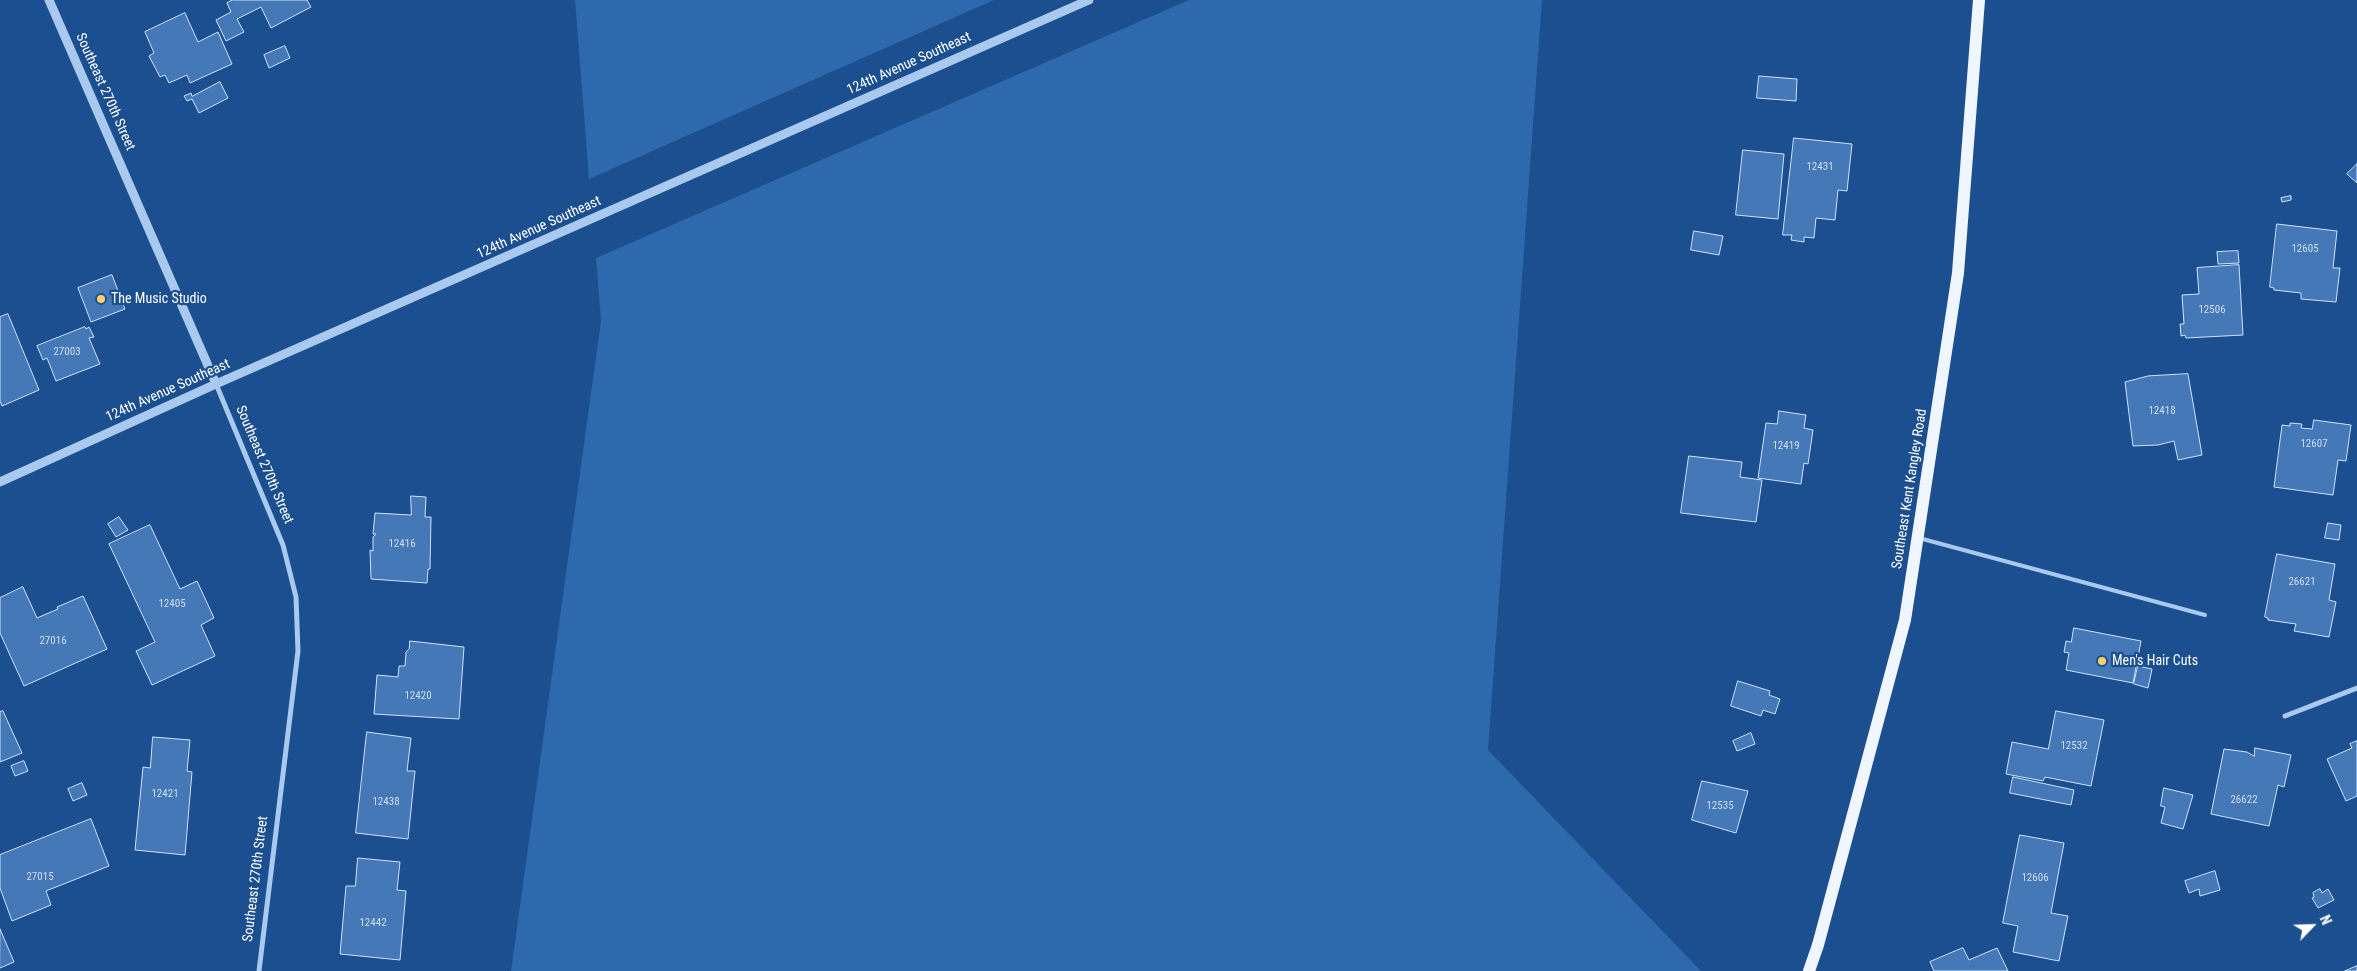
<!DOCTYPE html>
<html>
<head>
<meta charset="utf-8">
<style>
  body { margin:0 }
  #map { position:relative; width:2357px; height:971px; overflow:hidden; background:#1b4f8f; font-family:"Roboto Condensed",sans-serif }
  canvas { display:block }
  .north { position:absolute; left:2287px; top:901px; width:50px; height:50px; -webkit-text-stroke:4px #1b4f8f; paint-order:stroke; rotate:66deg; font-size:14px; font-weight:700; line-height:20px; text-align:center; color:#fff }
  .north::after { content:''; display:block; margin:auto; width:18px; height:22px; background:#fff; clip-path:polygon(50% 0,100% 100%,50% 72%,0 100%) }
</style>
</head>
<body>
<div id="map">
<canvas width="2357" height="971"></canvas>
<div class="north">N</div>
</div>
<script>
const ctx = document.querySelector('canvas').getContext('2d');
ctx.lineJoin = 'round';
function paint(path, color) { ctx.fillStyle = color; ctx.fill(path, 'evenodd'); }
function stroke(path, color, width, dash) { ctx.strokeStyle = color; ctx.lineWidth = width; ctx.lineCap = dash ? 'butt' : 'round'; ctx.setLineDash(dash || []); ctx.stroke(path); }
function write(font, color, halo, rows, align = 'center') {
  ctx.font = font + ' "Roboto Condensed",sans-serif'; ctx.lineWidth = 4.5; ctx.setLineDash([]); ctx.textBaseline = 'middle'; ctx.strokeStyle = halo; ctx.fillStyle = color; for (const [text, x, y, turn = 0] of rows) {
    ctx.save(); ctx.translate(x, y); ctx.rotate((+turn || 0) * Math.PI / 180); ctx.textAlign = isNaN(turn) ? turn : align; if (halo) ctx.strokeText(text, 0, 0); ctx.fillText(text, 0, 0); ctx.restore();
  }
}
paint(new Path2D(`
  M575,0H994L589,179Z
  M1189,0H1542L1488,750L1701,971H511L601,321L596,258Z`), '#2e69ad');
const building = new Path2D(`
  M233,0H307L311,7L271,28L261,7L237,19L244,32L226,41L216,20L231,12L227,3Z
  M185,13L198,42L218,32L232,64L190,83L187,75L169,83L165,75L160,77L149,56L154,53L145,32Z
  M285,46L290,58L269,68L264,55Z
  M1759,76L1797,79L1796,101L1757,98Z
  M220,82L228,98L199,113L192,99L187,101L184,96L191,93L192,96Z
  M1794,138L1852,144L1847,191L1838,190L1835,220L1816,218L1814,238L1804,237V242L1791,240L1792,235H1783Z
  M1743,150L1784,154L1778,219L1736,215Z
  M2357,164V183L2347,174Z
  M2291,196V200L2282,202L2281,198Z
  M2277,224L2337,231L2333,268H2340L2336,302L2301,299V293L2274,290V288L2270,287Z
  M1694,231L1723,236L1719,255L1691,250Z
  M2238,251L2239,263L2218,264L2217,252Z
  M2239,265L2243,335L2186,338L2185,335L2181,336L2180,324H2184L2182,295L2199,294L2197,268Z
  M112,275L125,309L91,322L78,288Z
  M8,314L39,390L2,406L0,401V317Z
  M85,327L86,329L89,327L94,337L89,338L100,364L56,381L47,358L43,360L37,346Z
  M2188,374L2202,455L2178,460L2174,441L2158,445L2133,446L2125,382L2148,376Z
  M1779,411L1806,415L1804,428L1813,430L1808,464L1804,463L1801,484L1758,478L1766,423L1777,424Z
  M2314,420L2351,425L2346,461L2338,460L2333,495L2274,487L2282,425L2290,426V423L2302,424L2301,428L2312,429Z
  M1689,456L1742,462L1740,477L1762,480L1756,522L1681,513Z
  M411,496L426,497L425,517H431L430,569H428L427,583L371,579L370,550L373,551V537L376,534H373L375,513L411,515Z
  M119,517L128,530L116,537L108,524Z
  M2328,523L2341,525L2339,540L2325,538Z
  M150,525L180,589L197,581L214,618L201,625L215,656L152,685L136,651L155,642L109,544Z
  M2277,554L2335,564L2329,600L2336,602L2329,637L2294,631L2296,624L2268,620V618L2265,617Z
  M23,587L37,618L58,609L57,607L83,596L107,649L24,686L0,633V598Z
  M2074,628L2141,641L2133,683L2066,670L2069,653L2064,652L2066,641L2071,642Z
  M410,641L464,647L459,719L374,714L377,675L398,677L399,666H405L406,652L409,649Z
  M2138,666L2152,669L2148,688L2134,684Z
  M1738,681L1770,691L1769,695L1780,699L1775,714L1763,710L1761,716L1731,706Z
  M3,711L22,753L0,762V712Z
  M2056,711L2104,720L2091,786L2045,777L2043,781L2006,774L2012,742L2048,749Z
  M367,732L411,738L407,771H415L408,839L356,833Z
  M1751,733L1755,744L1737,751L1733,741Z
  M153,737L190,740L187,771L192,772L185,855L135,850L143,767L150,768Z
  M2357,741V796L2346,801L2327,759L2352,748L2350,744Z
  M2255,748L2291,755L2284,787L2278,785L2269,826L2211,814L2224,749L2247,752L2254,756Z
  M24,761L28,771L15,776L11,766Z
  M2013,777L2074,790L2071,805L2010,793Z
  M1702,781L1748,791L1736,833L1692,820Z
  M82,783L87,795L73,801L68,789Z
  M2164,788L2193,795L2183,829L2161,823L2165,807L2161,806Z
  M91,819L109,866L46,891L51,905L12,921L0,888V855Z
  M2020,835L2064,843L2051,913L2068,916L2059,961L2013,952L2018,926L2003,923Z
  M358,858L400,862L397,890L406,891L400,960L340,954L346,886H355Z
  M2215,871L2220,890L2200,896L2199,889L2189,893L2185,881Z
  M2320,889L2322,893L2328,889L2334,900L2318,908L2312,898L2314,897L2313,893Z
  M0,929L14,962L0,968Z
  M1963,948L1969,960L1997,948L2008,971H1934L1930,962Z
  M2357,966V971H2345Z`);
paint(building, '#4478b7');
stroke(building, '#cfe3fa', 1);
stroke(new Path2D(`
  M1919,538L2205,615`), '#a9c9ee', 4);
stroke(new Path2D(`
  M216,384L283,545L296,597L298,651L259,971
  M2285,716L2357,688`), '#a9c9ee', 5);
stroke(new Path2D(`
  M49,0L216,384
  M0,482L216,384L1089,0`), '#a9c9ee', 9);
stroke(new Path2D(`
  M1809,971L1818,945L1905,620L1958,273L1979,0`), '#f0f6ff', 12);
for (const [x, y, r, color] of [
  [101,299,5,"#ffd166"],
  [2102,661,5,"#ffd166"]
]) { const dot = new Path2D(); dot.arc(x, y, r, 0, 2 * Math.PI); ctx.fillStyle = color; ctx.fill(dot); stroke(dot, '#1b4f8f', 2); }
write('11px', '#d0dded', null, [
  ["12431",1820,167],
  ["12605",2305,249],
  ["12506",2212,310],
  ["27003",67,352],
  ["12418",2162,411],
  ["12607",2314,444],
  ["12419",1786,446],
  ["12416",402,544],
  ["26621",2302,582],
  ["12405",172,604],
  ["27016",53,641],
  ["12420",418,696],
  ["12532",2074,746],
  ["12421",165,794],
  ["26622",2244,800],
  ["12438",386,802],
  ["12535",1720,806],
  ["27015",40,877],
  ["12606",2035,878],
  ["12442",373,923]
]);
write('14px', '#fff', '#1b4f8f', [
  ["124th Avenue Southeast",909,64,-24],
  ["Southeast 270th Street",105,92,66],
  ["124th Avenue Southeast",539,228,-24],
  ["124th Avenue Southeast",168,391,-24],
  ["Southeast 270th Street",264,465,67],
  ["Southeast Kent Kangley Road",1910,489,-81],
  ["Southeast 270th Street",256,879,-83]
]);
write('14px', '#fff', '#1b4f8f', [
  ["The Music Studio",111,299],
  ["Men's Hair Cuts",2112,661]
], 'left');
</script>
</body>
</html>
